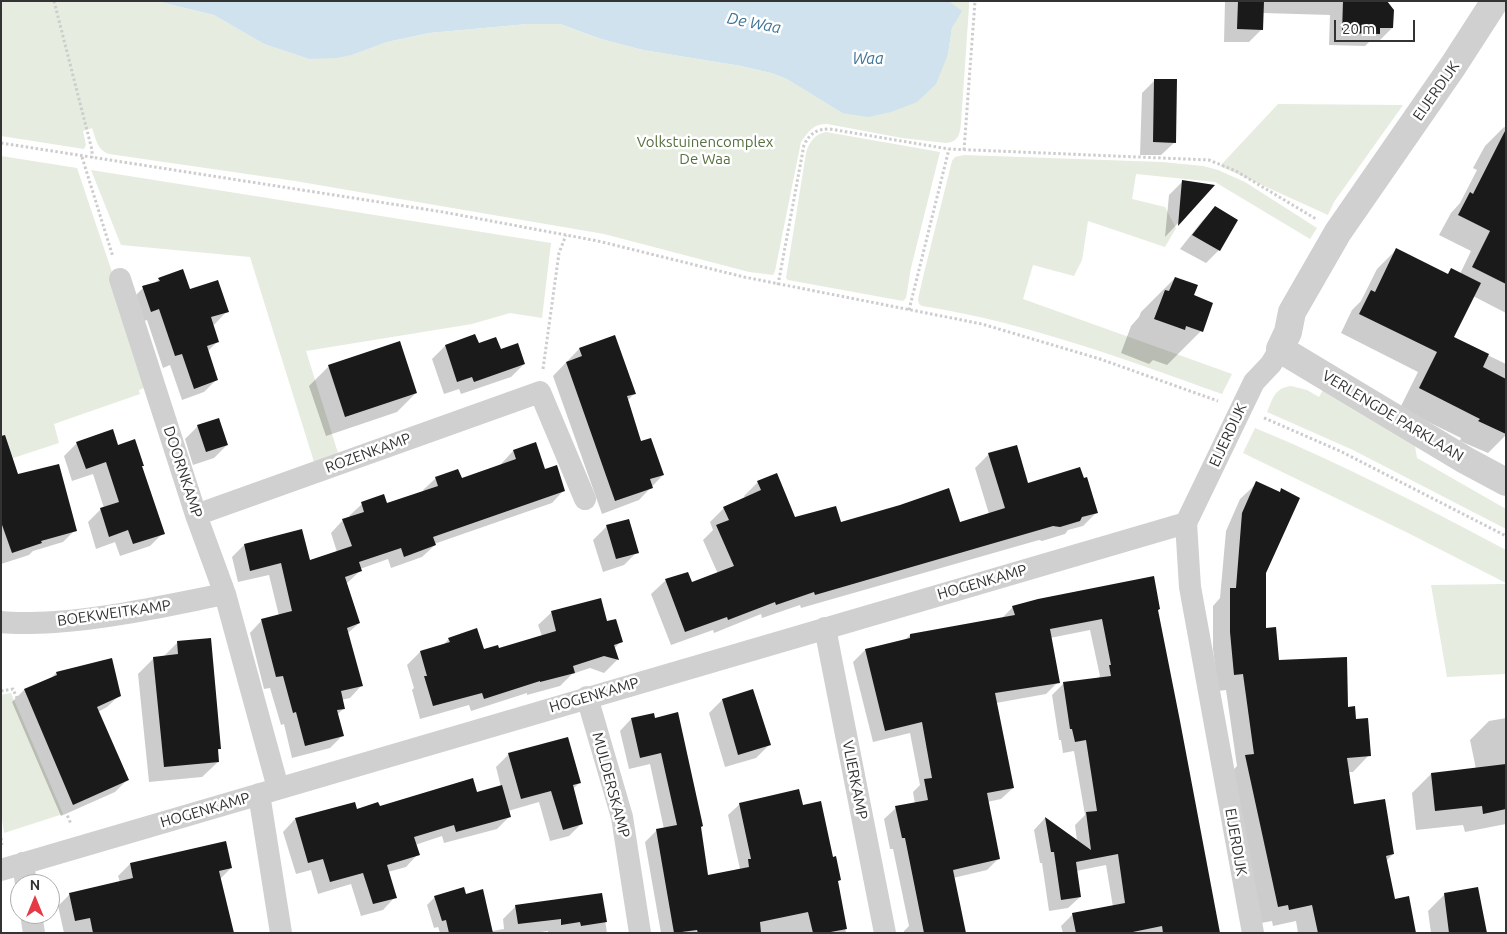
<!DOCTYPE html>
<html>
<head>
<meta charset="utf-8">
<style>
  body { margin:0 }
  #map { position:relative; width:1507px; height:934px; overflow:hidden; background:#fff; font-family:Ubuntu,sans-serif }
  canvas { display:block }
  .frame { position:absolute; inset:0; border:2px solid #333; pointer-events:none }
  .north { position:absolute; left:10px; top:874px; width:50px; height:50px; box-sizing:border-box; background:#fff; border:1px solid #adadad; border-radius:50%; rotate:0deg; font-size:14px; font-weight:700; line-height:20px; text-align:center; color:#333 }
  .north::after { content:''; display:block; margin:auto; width:18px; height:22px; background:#e63946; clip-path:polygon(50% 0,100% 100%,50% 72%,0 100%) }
  .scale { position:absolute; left:1334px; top:20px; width:81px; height:22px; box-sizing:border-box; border:2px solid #333; border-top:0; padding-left:6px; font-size:15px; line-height:18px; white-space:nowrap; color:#333; -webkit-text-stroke:4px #fff; paint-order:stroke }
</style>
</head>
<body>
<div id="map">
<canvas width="1507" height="934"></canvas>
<div class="frame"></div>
<div class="north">N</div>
<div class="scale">20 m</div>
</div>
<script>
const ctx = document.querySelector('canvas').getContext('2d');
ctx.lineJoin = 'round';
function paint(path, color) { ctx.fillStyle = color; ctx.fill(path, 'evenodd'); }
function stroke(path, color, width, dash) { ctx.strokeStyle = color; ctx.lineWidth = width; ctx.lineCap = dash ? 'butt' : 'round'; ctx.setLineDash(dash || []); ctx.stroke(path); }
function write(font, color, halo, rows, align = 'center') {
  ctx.font = font + ' Ubuntu,sans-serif'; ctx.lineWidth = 5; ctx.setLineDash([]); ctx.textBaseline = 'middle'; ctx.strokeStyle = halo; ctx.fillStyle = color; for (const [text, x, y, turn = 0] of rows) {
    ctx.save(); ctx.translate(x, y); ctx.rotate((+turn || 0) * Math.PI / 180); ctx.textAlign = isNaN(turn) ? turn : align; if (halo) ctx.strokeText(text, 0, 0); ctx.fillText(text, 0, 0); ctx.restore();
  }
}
paint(new Path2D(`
  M1,1H156L214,15L264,44L309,59L352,55L387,42L429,33L528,24H560L601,39L643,50L741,66L771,73L787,79L842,113L948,54L952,28L961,11L949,1H969V7L961,123C960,133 959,142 946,143L902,138L827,124C813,124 809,131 801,142L775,271L773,275L749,272L604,234L295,181L109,154C97,150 96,139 92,128L83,131L86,145L84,149L1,136Z
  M1278,104L1403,105L1334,202L1328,215L1220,166Z
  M826,132L940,152L911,268L906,298L903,301L788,280L786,278L806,153C809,142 815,134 826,132Z
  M964,155L1162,162L1203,166L1218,170L1245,182L1317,228L1310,239L1215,182L1136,174L1132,199L1165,207L1176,228L1165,247L1088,221L1082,260L1074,276L1033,265L1023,299L1232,374L1222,394C1124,359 1025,322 922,306L919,304L918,299L924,273L952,161L955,157Z
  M1,156L77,168L114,278L147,387L139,390L140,394L54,424L59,443L1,462Z
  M91,170L551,243L542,318L510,313L472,324L306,351L338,453L314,462L250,257L121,245Z
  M1291,386L1307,390L1319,397L1323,390L1415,446L1417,458L1506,509V529L1353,450L1267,412C1273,399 1274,388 1291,386Z
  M1255,428C1341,463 1423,506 1506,550V583L1408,533L1243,453Z
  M1506,584V674L1447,677L1431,585Z
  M11,693L63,814L4,833L1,812V695Z`), '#e6ecdf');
paint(new Path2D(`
  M156,1H949L962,11L952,28L948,54L936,84L917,102L891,112L868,117L842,113L787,79L771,73L741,66L643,50L601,39L560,24H528L429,33L387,42L352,55L336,58L309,59L264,44L214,15Z`), '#cfe2ee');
paint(new Path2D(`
  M1225,1H1385L1392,28L1379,41L1371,40L1365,46L1329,45L1330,15L1263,13L1262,29L1249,42H1224Z
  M1155,80L1175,142L1161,155H1140L1142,93Z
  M1504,127L1506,128V313L1473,296L1452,338L1506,364V435L1488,453L1460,441L1461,438L1400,408L1418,372L1341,333L1352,310L1361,301L1377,269L1396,250L1447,275L1452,270L1460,274L1471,251L1439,235L1451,213L1460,203L1477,170L1473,168L1485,146Z
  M1182,182L1213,186L1165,237L1169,195Z
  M1215,208L1236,220L1219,250L1206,263L1180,249L1202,221Z
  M182,271L189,290L227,311L215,324L212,325L217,342L207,352L217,379L204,392L182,400L170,365L163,368L147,320L139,323L131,300L143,288L154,284L159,279Z
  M1175,278L1192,296L1201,331L1167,365L1153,360L1149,364L1121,353L1131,326L1139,317L1141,312Z
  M475,336L478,345L500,350L524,364L511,377L461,394L459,389L444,394L432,359L445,346Z
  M579,349L635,393L627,401L641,443L663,475L639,500L602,514L553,376Z
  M329,366L416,393L397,412L326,436L309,386Z
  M198,426L227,445L214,458L193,465L185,439Z
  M77,443L117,446L141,467L163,533L150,546L120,556L115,542L96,549L88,522L101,509L104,508L93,474L72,481L64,456Z
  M535,444L544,471L564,490L552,503L434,544L435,545L422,557L391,568L388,559L360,569V571L346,584L359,623L347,634L362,685L350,698L341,700L344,708L337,715L342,736L330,748L292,758L284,724L281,725L270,688L264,689L250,633L262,620L279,616L269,575L238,582L232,557L244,545L309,561L337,552L331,533L343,520L350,518L349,516L362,504L386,505L424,492L423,490L436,478L461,480L501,466V464L513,451Z
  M989,454L1027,485L1097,512L1083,526L1068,530L1065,534L1042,541L1039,540L801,608L800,605L762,618L761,614L714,633L713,630L671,645L651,594L665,581L687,573L691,584L718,574L703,540L713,530L710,522L724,508L745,498L744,496L758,482L795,518L840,524L959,523L989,514L975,468Z
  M1,476H18L75,530L63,542L33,551L29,555L1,564Z
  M1257,483L1279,493L1282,490L1265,573V629L1278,661L1347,708L1354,721L1369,755L1353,772H1348L1353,806L1393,854L1386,861L1394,900L1415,933H1298L1296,921L1273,926L1272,921L1261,923L1230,773L1237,766L1226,690L1218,691L1213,649V606L1220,598L1226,531L1240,499Z
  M628,520L637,552L624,565L603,572L593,540L606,527Z
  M1013,607L1157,611L1218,933H1063L1061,926L1073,914L1113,907L1106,865L1076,871L1080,897L1068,908L1049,911L1042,863H1040L1034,830L1045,818L1077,841L1075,825L1085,815L1074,751L1063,753L1061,740H1059L1052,695L1064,683L1098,678L1100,676L1090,630L1050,638L1058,682L1046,694L996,703L1013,788L1001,799L987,802L999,858L987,870L953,878L964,933H904V931L909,926L893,849H890L884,819L896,808L915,804L913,792L920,785L910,733L873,742L853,662L865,650L905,640L910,635L1001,619Z
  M552,612L606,623L621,641L614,649L617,660L604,673L590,668L572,674L560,686L527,695V693L471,711L469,705L420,719L412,690L414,688L407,665L420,652L442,646L449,639L483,651L498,649L542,636L538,625Z
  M177,643L220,748L217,752L218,762L202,777L149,782L138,674L154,658L163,657Z
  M111,660L120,695L107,707L98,712L127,780L115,792L61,816L12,702L24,690L50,679L56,673Z
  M753,691L769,745L756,758L725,767L709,713L722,700Z
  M653,715L700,828L707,876L740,869L728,815L740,804L802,806L837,882L846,933H661L645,842L657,830L664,829L650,764L629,769L620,731L631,719Z
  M1506,718V824L1465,832L1463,825L1416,830L1412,793L1431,774L1476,769L1470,740L1489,721Z
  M509,754L580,782L573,789L582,823L569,836L550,841L539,802L508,811L509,817L497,829L444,843L442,836L415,845L418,854L406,867L388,872L395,897L383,910L361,916L351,884L318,894L311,870L296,874L283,832L295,819L476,794L501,787L496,767Z
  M225,842L231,868L220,879L232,933H64L58,906L69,895L120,882L118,876L130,864Z
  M601,894L607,933H548V931L534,933H440L438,927L434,928L427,905L435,897L465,895L492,931L504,929L503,919L516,906Z
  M1445,894L1486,933H1431L1428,911Z`), '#0003');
paint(new Path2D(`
  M1238,1H1264L1263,30L1237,29Z
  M1343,1H1387L1394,10L1393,28H1380V34L1342,33Z
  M1154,79H1177L1176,143L1153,142Z
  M1506,129V284L1472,267L1490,231L1458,215L1470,192L1473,194Z
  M1182,180L1215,185L1178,226Z
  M1215,206L1238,220L1220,251L1192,235Z
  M1396,248L1448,274L1451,268L1481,283L1454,337L1489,354L1483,367L1506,379V434L1478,421L1480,419L1419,388L1437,352L1359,314L1371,290L1375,292Z
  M183,269L190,289L218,280L229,312L211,317L219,342L207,346L218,380L194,389L182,354L175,356L159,309L151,312L142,286L160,281L158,278Z
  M1175,277L1198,285L1194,295L1213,303L1203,332L1186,326L1185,330L1154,319L1165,290L1169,291Z
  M475,334L479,343L496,337L501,349L518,343L525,364L474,382L472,377L457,382L445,345Z
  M615,335L636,394L627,396L641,441L651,438L664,475L650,479L653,488L615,501L566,362L582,356L579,348Z
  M400,341L417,393L345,417L328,365Z
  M219,418L228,445L206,452L197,425Z
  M113,429L118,445L135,439L144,466H142L165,534L133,544L128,530L109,537L100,508L119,502L106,462L86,469L76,442Z
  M5,435L18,474L59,464L77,531L41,541L42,543L12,553L1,522V436Z
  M536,442L545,469L557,465L565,491L433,537L436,545L404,557L401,548L359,562L362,571L345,577L360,623L347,628L363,686L341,691L345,709L337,710L344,736L305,746L296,712L293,713L283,676L276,677L261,619L292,611L281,563L250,571L244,544L302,529L310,560L352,546L342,519L364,512L361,502L384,494L387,503L438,486L435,477L458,469L462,478L516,459L513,450Z
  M1017,445L1028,483L1080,467L1084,478L1087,477L1098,513L1082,517L1080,521L1060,527L1053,526L815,595L814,592L776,605L775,602L728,620L727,617L685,632L665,579L688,572L692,582L734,566L716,525L729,520L723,507L761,490L757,481L777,473L795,517L836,506L841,522L900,505L949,488L960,522L1005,508L988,453Z
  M1256,481L1280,492L1281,488L1300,498L1266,573V628L1276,627L1279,660L1347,657L1348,707L1355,706L1356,719L1368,718L1371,756L1347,758L1354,804L1385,799L1394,854L1386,856L1395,899L1409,896L1416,933H1318L1312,905L1289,910L1288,905L1278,907L1245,755L1254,754L1243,674L1234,675L1230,632V588H1236L1242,513Z
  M629,519L639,553L616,559L606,525Z
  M1154,576L1160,609L1158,610L1180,721L1220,933H1163L1162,926L1128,933H1076L1072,913L1125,903L1118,854L1076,862L1081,897L1061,900L1054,852H1051L1045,817L1091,850L1086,812L1097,811L1086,740L1075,742L1072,729H1070L1063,682L1111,676L1109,665H1111L1102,619L1050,629L1060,683L995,693L1014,788L987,793L1000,859L953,870L966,933H924L905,838H902L895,806L928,800L924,779L932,778L922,722L885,731L865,649L910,638V634L1015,615L1012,606L1038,599Z
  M601,598L607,621L616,619L623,642L614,645L619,660L604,656L573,666L575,673L540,682V681L484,699L482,693L433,706L424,676H427L420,651L450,642L448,638L477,628L484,649L498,645L499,648L556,631L551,611Z
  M211,638L221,749H218L219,762L164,767L153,657L178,654L177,641Z
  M112,658L121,696L97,707L129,780L73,805L24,689L57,675L56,672Z
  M753,689L771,745L738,755L722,699Z
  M678,712L703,826L701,827L708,875L749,867L748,859H751L739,803L799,789L803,805L821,801L833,857L836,856L841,880L838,881L847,929L825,933H813L808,912L760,922L761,933H698L697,930L674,933L656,829L677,825L661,753L640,758L631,718L654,713L655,718Z
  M568,737L581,783L573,785L583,824L563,830L551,791L521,799L508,753Z
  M1506,764V809L1483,814L1482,806L1435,811L1431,773Z
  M473,778L477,792L502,785L511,817L456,832L454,825L414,837L420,855L387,865L397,898L373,904L363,873L330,882L323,859L308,863L295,818L355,802L357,809L378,802L380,806Z
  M226,841L232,868L219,871L234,933H93L90,918L75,921L69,893L133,878L130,863Z
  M464,887L466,894L483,889L493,933H449L446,920L442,921L434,896Z
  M1478,887L1487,933H1449L1444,893Z
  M602,893L607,922L581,926L580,922L561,925V919L518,924L515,905Z`), '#1a1a1a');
stroke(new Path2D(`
  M54,1L92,150V158
  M1,143L443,212L598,241L744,277L982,324L1100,359L1218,401
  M964,150L975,1
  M82,157L113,257
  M778,285L804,145C810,133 817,129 830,129L949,149L1209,160L1236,171L1316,219
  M909,310L949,149
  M543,369L559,253L566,235
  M1264,418L1342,452L1506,536
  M1,691L13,689L71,824
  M1,838L2,845`), '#cdcdcd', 3, [2.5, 2.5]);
stroke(new Path2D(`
  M120,279L196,515L225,594L278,788
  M196,515L540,392L585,499
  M1,622C19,624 37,623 55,622C112,618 169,605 225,594
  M825,628L885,933
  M587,697L622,817L640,933
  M259,794L281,933
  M23,863L26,884
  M1,870L1186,523
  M31,914L34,933
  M1253,933L1190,587L1186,523L1254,382L1271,364L1280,349`), '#d0d0d0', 22);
stroke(new Path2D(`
  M1495,1L1453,66L1338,232L1292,312L1288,332L1280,349L1465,460L1506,482`), '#d0d0d0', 28);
write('15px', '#333', '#fff', [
  ["EIJERDIJK",1436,91,-55],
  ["VERLENGDE PARKLAAN",1393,416,31],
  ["EIJERDIJK",1228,435,-65],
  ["ROZENKAMP",368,453,-20],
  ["DOORNKAMP",183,472,72],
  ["HOGENKAMP",982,582,-16],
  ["BOEKWEITKAMP",114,613,-8],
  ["HOGENKAMP",594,695,-16],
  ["VLIERKAMP",855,780,79],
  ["MULDERSKAMP",611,785,75],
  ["HOGENKAMP",205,810,-16],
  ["EIJERDIJK",1236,842,80]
]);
write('15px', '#56703f', '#fff', [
  ["Volkstuinencomplex",705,142],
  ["De Waa",705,159]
]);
write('italic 16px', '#3f7597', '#fff', [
  ["De Waa",754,23,11],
  ["Waa",868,59]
]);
</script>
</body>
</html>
